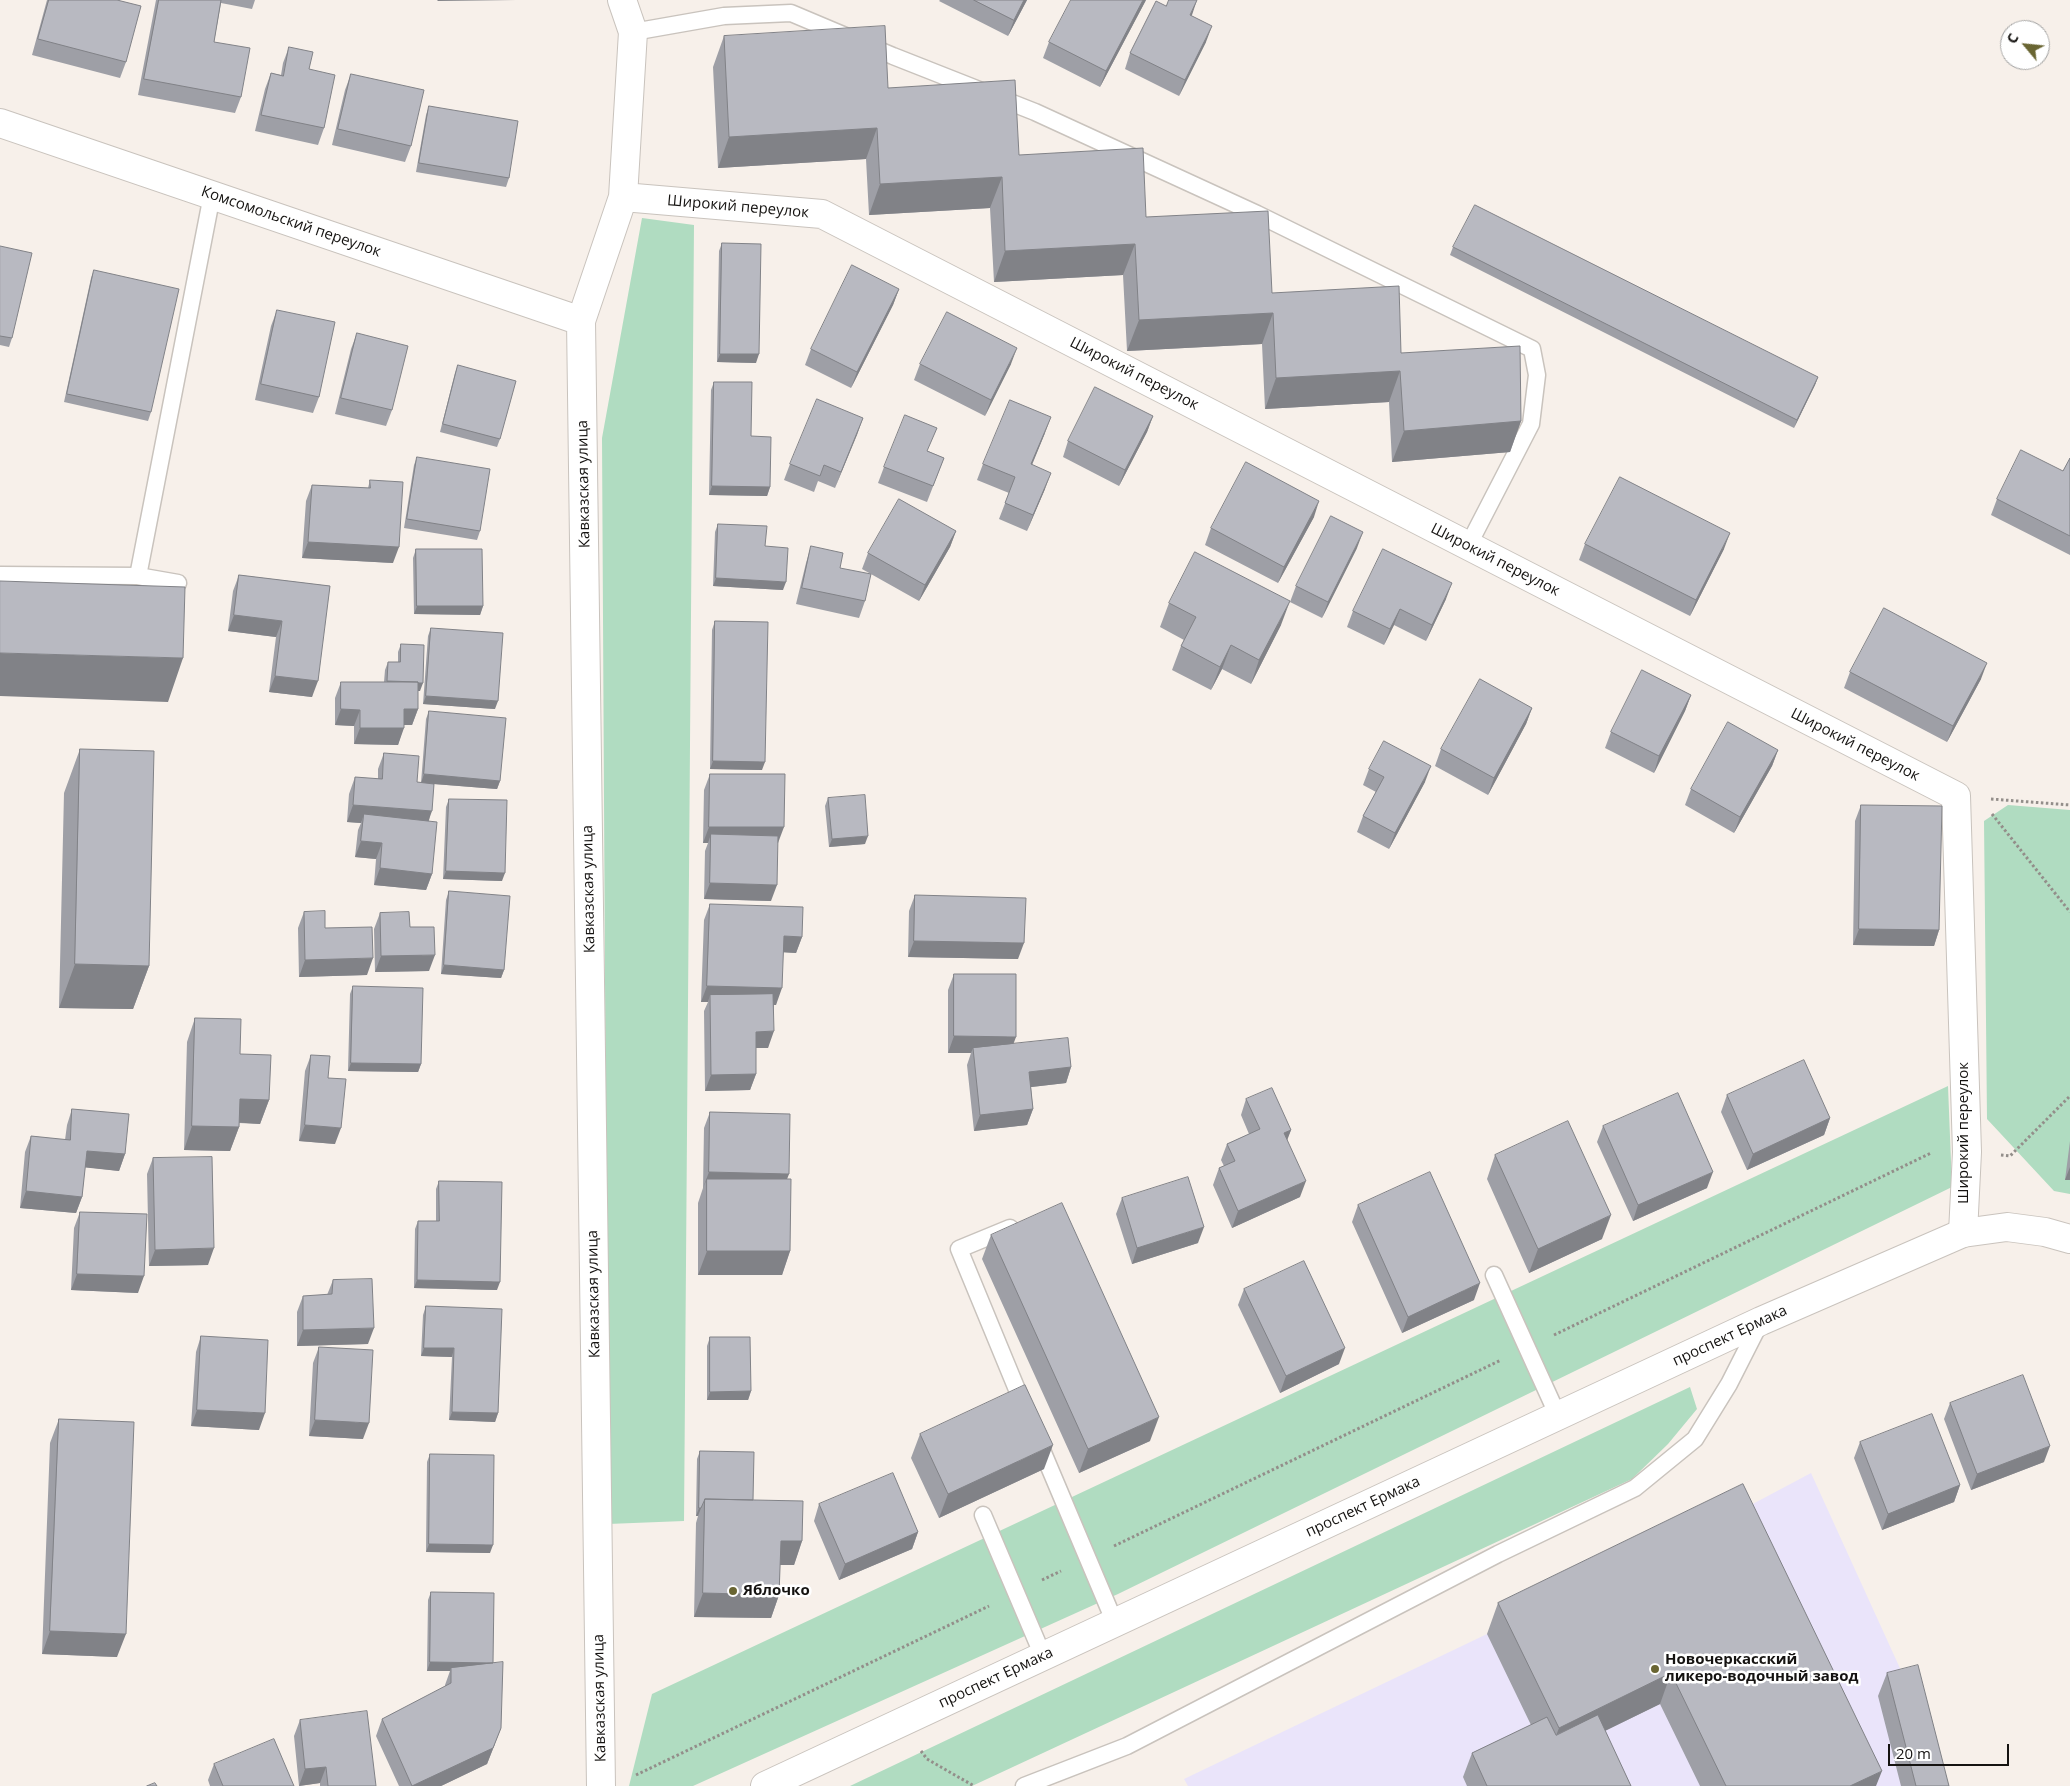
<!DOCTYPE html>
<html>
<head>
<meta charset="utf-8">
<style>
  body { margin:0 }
  #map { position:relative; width:2070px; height:1786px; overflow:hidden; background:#f7f0ea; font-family:"Open Sans",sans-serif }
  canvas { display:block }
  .north { position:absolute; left:2000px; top:20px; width:50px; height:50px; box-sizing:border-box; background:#fff; border:1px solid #a1a1a0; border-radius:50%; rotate:298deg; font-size:14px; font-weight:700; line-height:20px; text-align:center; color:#151311 }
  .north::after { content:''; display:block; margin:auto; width:18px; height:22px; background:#696532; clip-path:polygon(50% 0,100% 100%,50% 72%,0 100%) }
  .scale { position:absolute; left:1888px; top:1744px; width:121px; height:22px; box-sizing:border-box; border:2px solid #151311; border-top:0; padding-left:6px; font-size:15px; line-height:18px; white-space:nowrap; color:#151311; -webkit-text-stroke:4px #fff; paint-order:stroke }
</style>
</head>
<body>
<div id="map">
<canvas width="2070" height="1786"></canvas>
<div class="north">С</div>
<div class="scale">20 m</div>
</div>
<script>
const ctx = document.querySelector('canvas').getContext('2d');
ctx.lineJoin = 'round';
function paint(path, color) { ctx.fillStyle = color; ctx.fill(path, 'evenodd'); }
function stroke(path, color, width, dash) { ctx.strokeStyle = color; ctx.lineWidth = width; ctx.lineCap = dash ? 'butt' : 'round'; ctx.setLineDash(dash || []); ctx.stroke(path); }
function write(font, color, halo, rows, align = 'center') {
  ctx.font = font + ' "Open Sans",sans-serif'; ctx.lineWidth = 5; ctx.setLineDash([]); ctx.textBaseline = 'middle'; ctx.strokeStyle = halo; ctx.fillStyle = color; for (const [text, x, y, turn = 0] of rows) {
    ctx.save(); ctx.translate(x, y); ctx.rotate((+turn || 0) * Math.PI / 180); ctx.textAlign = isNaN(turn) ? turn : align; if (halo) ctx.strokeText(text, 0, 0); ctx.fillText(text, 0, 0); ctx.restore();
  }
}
paint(new Path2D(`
  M1811,1473L1909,1688L1934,1786H1188L1184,1779L1487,1634L1732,1515Z`), '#eae4fa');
paint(new Path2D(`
  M642,218L694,225L684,1521L608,1524L602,438Z
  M2008,805L2070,810V1194L2054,1191L1987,1119L1984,821Z
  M1948,1086L1952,1187L1118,1594L693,1786H629L652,1694Z
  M1690,1387L1697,1409L1668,1444L1632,1479L972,1786H850Z`), '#b0dcc1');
const lane = new Path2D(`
  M633,32L724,16L791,13L893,56L1035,112L1257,214L1532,349L1537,375L1531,424L1468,546
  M0,575L138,576L178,583
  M138,576L212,195
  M1010,1228L959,1249L1025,1409
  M1494,1275L1558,1416
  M1039,1443L1115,1623
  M983,1515L1043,1656
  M1024,1786L1127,1746L1498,1554L1635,1488L1695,1439L1729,1384L1761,1321`);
const street = new Path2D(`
  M0,123L581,321
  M623,197L822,214L1956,796L1967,1152L1963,1233
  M601,1786L581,321L623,197L633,32L622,0`);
const secondary = new Path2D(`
  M765,1786L1761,1321L1963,1233L2007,1227L2045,1232L2070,1239`);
stroke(lane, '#c9c3bd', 19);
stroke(street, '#c9c3bd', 30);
stroke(secondary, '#c9c3bd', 30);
stroke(new Path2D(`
  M1991,799L2070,805
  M1992,814L2070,912
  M2001,1155L2010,1156L2070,1096
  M1554,1335L1931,1153
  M1114,1546L1501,1360
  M1042,1580L1061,1571
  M921,1751L927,1759L974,1786
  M636,1775L989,1606`), '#938e8a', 3, [2.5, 2.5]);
stroke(lane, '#fff', 16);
stroke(street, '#fff', 28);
stroke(secondary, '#fff', 28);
paint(new Path2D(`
  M47,0H117L126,62L120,78L32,55Z
  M156,0H255L252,9L221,3L214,42L241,97L235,113L138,95Z
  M940,0H1027L1008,36L939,1Z
  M1146,0L1100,87L1043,58L1049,42Z
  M1166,6L1191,16L1206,42L1179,96L1125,69L1130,53Z
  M724,36L888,88L1019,155L1146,217L1272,293L1401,353L1521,421L1510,452L1392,462L1389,402L1265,409L1262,344L1127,351L1123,275L994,282L990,208L869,215L866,159L718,168L713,67Z
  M289,47L309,69L324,128L318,145L255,131L265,89L271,73L281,75L283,63Z
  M351,74L411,146L405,162L332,145L345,90Z
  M429,106L509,178L506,187L416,172L426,115Z
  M722,243L756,363L717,362L719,251Z
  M0,246L12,338L9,347L0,345Z
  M1453,247L1818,377L1815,385L1794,428L1450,255Z
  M94,270L151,412L148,421L64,402L91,278Z
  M899,289L893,305L851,388L805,365L811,349Z
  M277,310L319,397L313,413L255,400L271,326Z
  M357,333L392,410L386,426L335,414L351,349Z
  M920,364H1011L985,416L914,380Z
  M458,365L500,439L497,447L440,432L455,373Z
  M714,382L751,436L770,487L767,496L709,495L711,390Z
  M1153,416L1147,432L1119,486L1063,457L1068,441Z
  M863,418L835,488L818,481L814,492L784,480L790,464Z
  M1045,433L1032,465L1045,489L1027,531L999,519L1009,493L977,480L983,464Z
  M928,451L944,458L927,502L878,483L884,467Z
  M417,457L480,531L477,540L404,528L414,465Z
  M2070,458V555L1991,515L1997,499L2063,471Z
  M370,480L393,563L302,558L306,501L312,485L368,488Z
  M1314,517L1278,583L1205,545L1211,528Z
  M718,524L765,546L783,590L713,586L715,532Z
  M956,531L950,547L919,601L862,569L868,553Z
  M1585,544L1724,549L1690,616L1579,560Z
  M811,546L840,568L865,601L859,618L796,604L806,563Z
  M1357,548L1322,618L1290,602L1296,586Z
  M416,549L483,606L480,615L414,614L413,558Z
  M239,575L330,586L312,697L269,692L276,637L228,631L233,591Z
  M1446,599L1426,641L1394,625L1384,645L1347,627L1353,611Z
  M1169,603L1281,625L1251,684L1222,669L1211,690L1172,670L1181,646L1184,640L1160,627Z
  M715,621L762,770L710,769L712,630Z
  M431,628L495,709L423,704L428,636Z
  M401,644L420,691H418V709L412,725H404L398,745L354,744V726L335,725V698L341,682H384L385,670L388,662H398V652Z
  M1850,672L1981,679L1947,742L1844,688Z
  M1691,695L1685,711L1654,773L1605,748L1611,732Z
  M1532,708L1526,724L1488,795L1435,766L1441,749Z
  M429,711L500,781L497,789L434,784L429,821L432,874L426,890L374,885L376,859L355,857L358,830L361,823L347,822L349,794L355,777L378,779V769L384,753L417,782L421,783L426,719Z
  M80,749L149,966L133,1009L59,1008L64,793Z
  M1778,750L1772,766L1734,833L1685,805L1691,789Z
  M1369,769L1425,782L1389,849L1357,832L1363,816L1376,792L1363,785Z
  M710,774L771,901L704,899L705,851L708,843H703L704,790Z
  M828,798L865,844L829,847L825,806Z
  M449,799L502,881L443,879L446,807Z
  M1861,805L1939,930L1934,946L1853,945L1855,821Z
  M449,891L504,970L501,978L441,974L446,900Z
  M915,895L1018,959L908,957L909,911Z
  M710,904L802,937L796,953L783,952L776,1005H774L768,1048H756V1074L750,1090L705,1091L704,1011L708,1002H701L704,920Z
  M304,912L325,928L367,975L299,977L298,928Z
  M380,913L410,927L429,971L375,972L374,929Z
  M954,974L1013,1044L1071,1067L1066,1083L1031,1087L1033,1109L1027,1125L974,1131L967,1065L971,1053H948V990Z
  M353,986L421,1064L418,1072L348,1071L350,994Z
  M195,1018L240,1054L269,1100L260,1124L239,1123V1127L230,1151L184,1150L187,1042Z
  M311,1055L328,1078L335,1144L299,1141L305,1071Z
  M1727,1095L1830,1118L1824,1135L1747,1170L1721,1112Z
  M1246,1099L1291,1130L1287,1139L1300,1197L1232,1228L1213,1185L1219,1168L1224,1166L1221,1160L1227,1144L1249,1134L1241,1115Z
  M72,1109L125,1154L119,1171L85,1167L82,1197L76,1213L20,1208L25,1152L31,1136L65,1140L67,1125Z
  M710,1112L787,1179L790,1251L782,1275H698V1203L703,1188L704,1128Z
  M1603,1126L1707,1188L1633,1221L1597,1142Z
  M2070,1141V1180H2065Z
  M1495,1155L1602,1239L1529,1273L1487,1179Z
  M153,1158L208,1265L149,1266L147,1174Z
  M439,1181L497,1290L414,1288L415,1229L418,1221H436V1189Z
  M1122,1198L1198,1243L1132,1264L1116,1214Z
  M1358,1205L1474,1300L1402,1333L1352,1222Z
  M80,1212L138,1293L71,1290L74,1228Z
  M991,1235L1150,1441L1079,1473L982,1259Z
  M333,1280L368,1344L297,1346V1312L303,1296L327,1295Z
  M1244,1289L1339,1364L1280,1393L1238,1305Z
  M426,1306L498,1413L495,1422L449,1420L452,1357L421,1356L423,1315Z
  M201,1336L259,1430L191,1426L196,1352Z
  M710,1337L751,1391L748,1400H707V1346Z
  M319,1347L363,1439L309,1436L313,1363Z
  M1950,1403L2044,1462L1971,1490L1944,1419Z
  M59,1419L117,1657L42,1654L50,1443Z
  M920,1434L1044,1469L939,1518L911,1458Z
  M1860,1442L1960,1485L1954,1502L1882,1530L1854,1458Z
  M700,1451L753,1500L802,1541L794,1565H780L779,1595L771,1618L694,1617L696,1523L698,1516H696L697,1459Z
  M430,1454L490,1553L426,1552L427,1462Z
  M1743,1484L1876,1786H1700L1660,1704L1605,1731L1631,1786H1467L1463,1777L1472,1753L1531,1725L1487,1634L1498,1603Z
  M819,1504L918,1532L912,1549L839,1580L814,1521Z
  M431,1592L493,1663L495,1744L487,1764L441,1786H399L376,1736L382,1719L445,1687V1685L450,1671H427L428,1600Z
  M1887,1673L1949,1786H1901L1878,1696Z
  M300,1720L376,1786H320V1783L299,1786L294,1736Z
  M214,1764L294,1786H210L208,1780Z`), '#9e9fa6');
paint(new Path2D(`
  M438,0H516L437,1Z
  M1024,0H1027L1008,36L1014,20Z
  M1143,0H1146L1100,87L1106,71Z
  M1197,0L1192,15L1184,31L1190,15Z
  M1212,26L1206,42L1179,96L1185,80Z
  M877,128L866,159L718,168L729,137Z
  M1002,177L990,208L869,215L880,184Z
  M1135,244L1123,275L994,282L1005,251Z
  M899,289L893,305L851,388L857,372Z
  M1273,313L1262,344L1127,351L1139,320Z
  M1017,348L1011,364L985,416L991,400Z
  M720,354H759L756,363L717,362Z
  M1400,371L1389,402L1265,409L1276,378Z
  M1818,377L1815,385L1794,428L1797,420Z
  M1153,416L1147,432L1119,486L1125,470Z
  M1051,417L1045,433L1025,481L1031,464Z
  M863,418L857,435L835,488L841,472Z
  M1521,421L1510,452L1392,462L1404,431Z
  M1051,473L1045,489L1027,531L1033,515Z
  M712,486L770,487L767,496L709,495Z
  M1319,501L1314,517L1278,583L1284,567Z
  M956,531L950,547L919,601L925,585Z
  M1363,532L1357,548L1322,618L1328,602Z
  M1730,533L1724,549L1690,616L1696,600Z
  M308,542L399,547L393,563L302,558Z
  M716,578L786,582L783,590L713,586Z
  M1452,583L1446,599L1426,641L1432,625Z
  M1290,601L1281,625L1251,684L1259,660Z
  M417,606H483L480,615L414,614Z
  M1400,609L1394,625L1384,645L1390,629Z
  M234,615L282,621L276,637L228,631Z
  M1231,645L1222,669L1211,690L1220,667Z
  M0,653L183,658L168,702L0,696Z
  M1987,663L1981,679L1947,742L1953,726Z
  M275,676L318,681L312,697L269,692Z
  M387,681L423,683L420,691L384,690Z
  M1691,695L1685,711L1654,773L1659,756Z
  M426,696L498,701L495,709L423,704Z
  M1532,708L1526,724L1488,795L1494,778Z
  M341,709L360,710L354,726L335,725Z
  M404,709H418L412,725H399Z
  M360,728H404L398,745L354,744Z
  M1778,750L1772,766L1734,833L1740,817Z
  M713,761L765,762L762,770L710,769Z
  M1431,766L1425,782L1389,849L1395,833Z
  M424,774L500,781L497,789L421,783Z
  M353,805L432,811L426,828L364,814L361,823L347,822Z
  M709,827H784L778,843L711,834L708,843H703Z
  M868,836L865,844L829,847L832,839Z
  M361,841L382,843L376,859L355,857Z
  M380,868L432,874L426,890L374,885Z
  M446,871L505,873L502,881L443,879Z
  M710,883L777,885L771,901L704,899Z
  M1859,929L1939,930L1934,946L1853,945Z
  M784,936L802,937L796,953L778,952Z
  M914,941L1024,943L1018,959L908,957Z
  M435,955L429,971L375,972L381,956Z
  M373,958L367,975L299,977L305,960Z
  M75,964L149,966L133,1009L59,1008Z
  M444,965L504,970L501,978L441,974Z
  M707,986L782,988L776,1005L710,1002V995L708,1002H701Z
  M774,1031L768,1048H750L756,1032Z
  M954,1036L1016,1037L1010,1053L973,1048L971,1053H948Z
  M351,1063L421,1064L418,1072L348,1071Z
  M1071,1067L1066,1083L1023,1088L1029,1072Z
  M756,1074L750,1090L705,1091L711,1075Z
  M240,1099L269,1100L260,1124L231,1122Z
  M1033,1109L1027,1125L974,1131L980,1115Z
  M1830,1118L1824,1135L1747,1170L1753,1154Z
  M305,1125L341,1128L335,1144L299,1141Z
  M192,1126L239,1127L230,1151L184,1150Z
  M1291,1130L1285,1146L1284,1133Z
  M87,1151L125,1154L119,1171L81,1167Z
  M2070,1167V1180H2065Z
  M709,1172L789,1174L783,1190L707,1179L703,1188Z
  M1713,1172L1707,1188L1633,1221L1638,1205Z
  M1306,1181L1300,1197L1232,1228L1238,1211Z
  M26,1191L82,1197L76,1213L20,1208Z
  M1611,1215L1602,1239L1529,1273L1538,1249Z
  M1204,1227L1198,1243L1132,1264L1137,1248Z
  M214,1248L208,1265L149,1266L155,1250Z
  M707,1251H790L782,1275H698Z
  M77,1274L144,1276L138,1293L71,1290Z
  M417,1280L500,1282L497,1290L414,1288Z
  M1480,1283L1474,1300L1402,1333L1408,1317Z
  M374,1328L368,1344L297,1346L303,1330Z
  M424,1348H454L452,1357L421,1356Z
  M1345,1348L1339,1364L1280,1393L1286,1376Z
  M751,1391L748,1400H707L710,1392Z
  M197,1410L265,1413L259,1430L191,1426Z
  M452,1412L498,1413L495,1422L449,1420Z
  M1159,1417L1150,1441L1079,1473L1088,1449Z
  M315,1420L369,1423L363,1439L309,1436Z
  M1053,1445L1044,1469L939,1518L948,1494Z
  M2050,1446L2044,1462L1971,1490L1977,1474Z
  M1960,1485L1954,1502L1882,1530L1888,1514Z
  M699,1508H701L698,1516H696Z
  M918,1532L912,1549L839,1580L845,1564Z
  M781,1541H802L794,1565H772Z
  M429,1544L493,1545L490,1553L426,1552Z
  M703,1593L779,1595L771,1618L694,1617Z
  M50,1631L126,1634L117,1657L42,1654Z
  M430,1662L493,1663L451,1668L450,1671H427Z
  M1671,1673L1660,1704L1547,1759L1559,1728Z
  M501,1728L487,1764L441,1786H412Z
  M326,1767L320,1783L299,1786L305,1769Z
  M1882,1771L1876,1786H1850Z`), '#818287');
const building = new Path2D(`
  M49,0H117L141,6L126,62L38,39Z
  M159,0H221L214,42L250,48L241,97L144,79Z
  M974,0H1024L1014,20Z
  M1071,0H1143L1106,71L1049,42Z
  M1169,0H1197L1190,15L1212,26L1185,80L1130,53L1156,1L1166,6Z
  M885,26L888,88L1015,80L1019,155L1143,148L1146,217L1268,211L1272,293L1399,286L1401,353L1520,346L1521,421L1404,431L1400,371L1276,378L1273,313L1139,320L1135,244L1005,251L1002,177L880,184L877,128L729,137L724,36Z
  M289,47L313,52L309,69L335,75L324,128L261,115L271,73L283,76Z
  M351,74L424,90L411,146L338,129Z
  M429,106L518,121L509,178L419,163Z
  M1475,205L1818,377L1797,420L1453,247Z
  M722,243L761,244L759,354H720Z
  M0,246L32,253L12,338L0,336Z
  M852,265L899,289L857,372L811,349Z
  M94,270L179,289L151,412L67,394Z
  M277,310L335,322L319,397L261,384Z
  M947,312L1017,348L991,400L920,364Z
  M357,333L408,346L392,410L341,398Z
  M458,365L516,381L500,439L443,424Z
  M714,382H752L751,436L771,437L770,487L712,486Z
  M1095,387L1153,416L1125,470L1068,441Z
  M817,399L863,418L841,472L824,465L820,476L790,464Z
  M1010,400L1051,417L1031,464L1051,473L1033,515L1005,503L1015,477L983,464Z
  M905,415L937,428L927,451L944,458L933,486L884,467Z
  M2021,450L2063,471L2070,458V536L1997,499Z
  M417,457L490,469L480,531L407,519Z
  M1246,462L1319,501L1284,567L1211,528Z
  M1620,477L1730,533L1696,600L1585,544Z
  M370,480L403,482L399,547L308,542L312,485L370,488Z
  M899,499L956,531L925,585L868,553Z
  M1331,516L1363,532L1328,602L1296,586Z
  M718,524L767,526L765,546L788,548L786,582L716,578Z
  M811,546L843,553L840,568L871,574L865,601L802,588Z
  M416,549H482L483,606H417Z
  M1383,549L1452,583L1432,625L1400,609L1390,629L1353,611Z
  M1195,552L1290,601L1259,660L1231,645L1220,667L1181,646L1196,617L1169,603Z
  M239,575L330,586L318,681L275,676L282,621L234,615Z
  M0,581L185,587L183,658L0,653Z
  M1884,608L1987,663L1953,726L1850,672Z
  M715,621L768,622L765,762L713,761Z
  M431,628L503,633L498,701L426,696Z
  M401,644L424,645L423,683H418V682L387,681L388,662H400Z
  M1642,670L1691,695L1659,756L1611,732Z
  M1480,679L1532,708L1494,778L1441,749Z
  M341,682H418V709H404V728H360V710L341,709Z
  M429,711L506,718L500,781L424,774Z
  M1728,722L1778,750L1740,817L1691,789Z
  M1384,741L1431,766L1395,833L1363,816L1384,777L1369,769Z
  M80,749L154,751L149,966L75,964Z
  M384,753L419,756L417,782L434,784L432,811L353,805L355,777L382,779Z
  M710,774H785L784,827H709Z
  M865,795L868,836L832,839L828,798Z
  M449,799L507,800L505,873L446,871Z
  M1861,805L1942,806L1939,930L1859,929Z
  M364,814L437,822L432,874L380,868L382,843L361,841Z
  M711,834L778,836L777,885L710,883Z
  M449,891L510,896L504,970L444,965Z
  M915,895L1026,898L1024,943L914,941Z
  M710,904L803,907L802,937L784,936L782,988L707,986Z
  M325,911V928L372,927L373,958L305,960L304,912Z
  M409,912L410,927H434L435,955L381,956L380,913Z
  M954,974H1016V1037L954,1036Z
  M353,986L423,988L421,1064L351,1063Z
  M773,994L774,1031L756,1032V1074L711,1075L710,995Z
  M195,1018L241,1019L240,1054L271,1055L269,1100L240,1099L239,1127L192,1126Z
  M1068,1038L1071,1067L1029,1072L1033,1109L980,1115L973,1048Z
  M311,1055L330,1056L328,1078L346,1079L341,1128L305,1125Z
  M1804,1060L1830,1118L1753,1154L1727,1095Z
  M1272,1088L1291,1130L1284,1133L1306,1181L1238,1211L1219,1168L1235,1161L1227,1144L1260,1129L1246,1099Z
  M1678,1093L1713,1172L1638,1205L1603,1126Z
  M72,1109L129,1114L125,1154L87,1151L82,1197L26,1191L31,1136L70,1140Z
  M710,1112L790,1114L789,1174L709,1172Z
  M1568,1121L1611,1215L1538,1249L1495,1155Z
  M212,1157L214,1248L155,1250L153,1158Z
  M1430,1172L1480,1283L1408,1317L1358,1205Z
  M1188,1177L1204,1227L1137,1248L1122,1198Z
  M707,1179H791L790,1251H707Z
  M439,1181L502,1182L500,1282L417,1280L418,1221H439Z
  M1062,1203L1159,1417L1088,1449L991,1235Z
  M80,1212L147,1214L144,1276L77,1274Z
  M1304,1261L1345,1348L1286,1376L1244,1289Z
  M372,1279L374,1328L303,1330V1296L332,1294L333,1280Z
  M426,1306L502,1309L498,1413L452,1412L454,1348H424Z
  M201,1336L268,1340L265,1413L197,1410Z
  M710,1337H750L751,1391L710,1392Z
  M319,1347L373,1350L369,1423L315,1420Z
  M2023,1375L2050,1446L1977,1474L1950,1403Z
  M1025,1385L1053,1445L948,1494L920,1434Z
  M1932,1414L1960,1485L1888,1514L1860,1442Z
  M59,1419L134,1422L126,1634L50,1631Z
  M700,1451L754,1452L753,1500L705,1499L701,1508H699Z
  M430,1454L494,1455L493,1545L429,1544Z
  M893,1473L918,1532L845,1564L819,1504Z
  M1743,1484L1882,1771L1850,1786H1726L1671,1673L1559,1728L1498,1603Z
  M705,1499L803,1501L802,1541H781L779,1595L703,1593Z
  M431,1592L494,1593L493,1663L430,1662Z
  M503,1662L501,1728L493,1748L412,1786L382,1719L451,1683V1668Z
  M1918,1665L1949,1786H1916L1887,1673Z
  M367,1711L376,1786H328L326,1767L305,1769L300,1720Z
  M1598,1715L1631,1786H1487L1472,1753L1547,1717L1556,1735Z
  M274,1739L294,1786H223L214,1764Z
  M155,1783L157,1786H147Z`);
paint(building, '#b8b9c1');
stroke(building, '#818287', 1);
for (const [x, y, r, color] of [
  [733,1591,5,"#696532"],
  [1655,1669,5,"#696532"]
]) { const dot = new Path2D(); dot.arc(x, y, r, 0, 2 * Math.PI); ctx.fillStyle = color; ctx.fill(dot); stroke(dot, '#fff', 2); }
write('15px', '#151311', '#fff', [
  ["Широкий переулок",738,207,5],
  ["Комсомольский переулок",291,222,19],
  ["Широкий переулок",1134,374,27],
  ["Кавказская улица",584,484,-91],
  ["Широкий переулок",1495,560,27],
  ["Широкий переулок",1855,745,27],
  ["Кавказская улица",589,889,-91],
  ["Широкий переулок",1964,1133,-90],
  ["Кавказская улица",594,1294,-91],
  ["проспект Ермака",1730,1336,-25],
  ["проспект Ермака",1363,1507,-25],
  ["проспект Ермака",996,1678,-25],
  ["Кавказская улица",600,1698,-91]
]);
write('bold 15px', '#151311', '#fff', [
  ["Яблочко",743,1591],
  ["Новочеркасский",1665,1660],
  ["ликеро-водочный завод",1665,1677]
], 'left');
</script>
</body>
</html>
